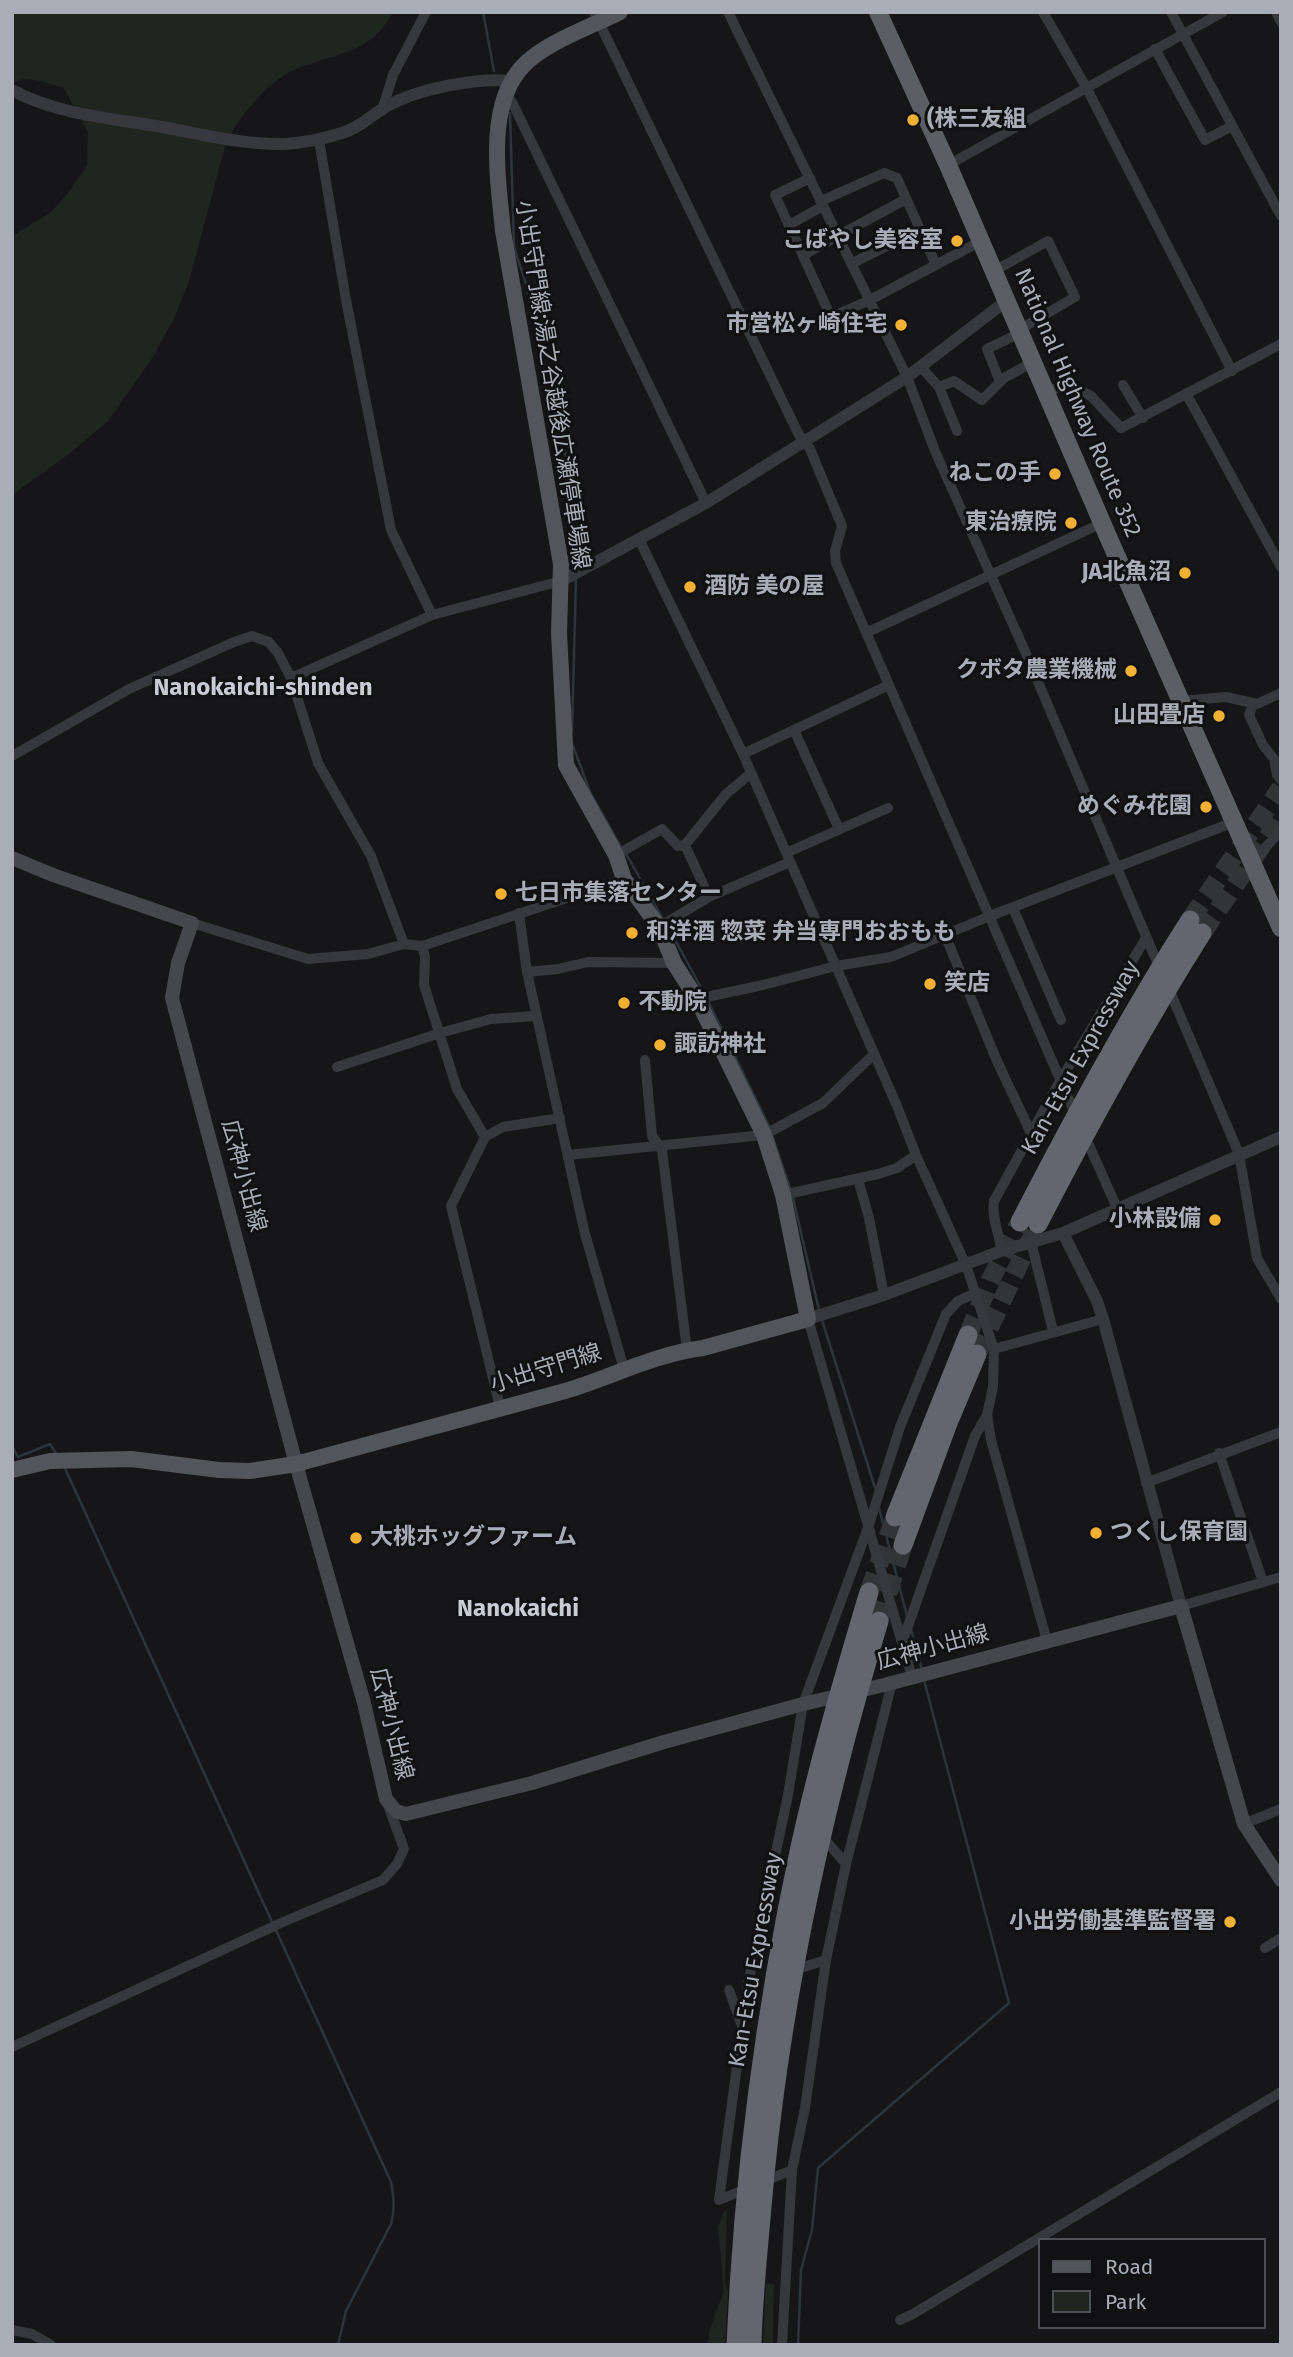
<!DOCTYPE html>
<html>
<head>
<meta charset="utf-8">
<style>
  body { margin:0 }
  #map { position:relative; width:1293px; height:2357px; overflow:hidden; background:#161618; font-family:"Fira Sans",sans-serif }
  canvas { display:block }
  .frame { position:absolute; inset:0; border:14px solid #a8adb8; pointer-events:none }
  .legend { position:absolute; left:1038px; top:2238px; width:228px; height:91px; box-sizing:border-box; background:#111113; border:2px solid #4d4f55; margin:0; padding:9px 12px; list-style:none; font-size:21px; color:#a8adb8 }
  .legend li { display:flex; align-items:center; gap:14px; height:35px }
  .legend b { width:35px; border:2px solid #4d4f55 }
</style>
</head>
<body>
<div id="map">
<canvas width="1293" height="2357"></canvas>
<div class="frame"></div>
<ul class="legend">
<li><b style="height:9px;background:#53555c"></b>Road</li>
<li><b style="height:19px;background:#1e261f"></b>Park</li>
</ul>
</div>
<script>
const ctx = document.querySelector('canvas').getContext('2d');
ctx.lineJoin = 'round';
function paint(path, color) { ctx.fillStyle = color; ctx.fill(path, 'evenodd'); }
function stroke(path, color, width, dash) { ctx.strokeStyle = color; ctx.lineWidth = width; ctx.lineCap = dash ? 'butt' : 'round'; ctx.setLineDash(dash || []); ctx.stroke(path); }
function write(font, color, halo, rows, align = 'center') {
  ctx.font = font + ' "Fira Sans","Noto Sans JP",sans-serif'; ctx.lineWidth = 6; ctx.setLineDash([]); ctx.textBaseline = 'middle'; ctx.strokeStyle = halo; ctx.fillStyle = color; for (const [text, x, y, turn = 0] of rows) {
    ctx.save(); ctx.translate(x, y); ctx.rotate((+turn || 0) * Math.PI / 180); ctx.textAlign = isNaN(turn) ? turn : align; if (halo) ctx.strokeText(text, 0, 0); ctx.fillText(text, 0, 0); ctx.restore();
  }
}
paint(new Path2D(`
  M12,12H392C374,54 331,54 294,70C268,81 238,118 226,143L189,281L174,319L151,360L108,421L69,454L12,495V236L50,213L70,191L87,165L88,133L64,88C48,84 28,74 12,83Z
  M727,2210L725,2282L728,2292L725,2345H708L709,2331L724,2291L718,2227L724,2212Z
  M766,2283L774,2284L773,2345H763Z`), '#1e261f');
stroke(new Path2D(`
  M483,12L494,71
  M510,113L514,247L526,284L567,461L576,568
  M572,732L576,578
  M572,743L590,792L621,847
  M625,852L663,919
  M667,925L704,993
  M707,999L770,1128
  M772,1135L791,1191
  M793,1198L819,1310
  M822,1320L876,1491
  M12,1446L18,1457L50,1444L57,1455
  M64,1466L272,1922
  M879,1508L907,1616
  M911,1629L922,1670
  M275,1928L391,2182C394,2198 395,2209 391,2224L346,2311L338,2345
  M798,2345L801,2270L812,2230L818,2168L1009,2003L924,1680`), '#2c353c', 2.5);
stroke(new Path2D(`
  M1190,920L1281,788
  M1202,933L1281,818
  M968,1335L990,1281L1020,1222
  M977,1354L1038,1224
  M869,1592L895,1517
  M879,1621L903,1545`), '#333438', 19, [19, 10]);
stroke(new Path2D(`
  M594,12L799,435L810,449L842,526L835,551L836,563L1076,1116
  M728,12L907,377L935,451L1024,649L1160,969
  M1043,12L1086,87L1232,371
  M1171,12L1281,216
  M1276,12L1281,22
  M1155,49L1205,140L1232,126
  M504,97L509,98L513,104L706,503
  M382,110L393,75L426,12
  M319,140L346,300L391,530L432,615
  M948,165L1223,12
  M810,178L775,195L831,317L868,301L981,241
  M821,201L884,173L897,178L936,265
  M789,225L823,206
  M803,255L906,199
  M851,264L920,229
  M994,271L1048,241L1075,297L1019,330
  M920,366L939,387L954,381L982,400L1004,378L1033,362
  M1000,382L987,349L1020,333
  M1123,385L1143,418
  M939,387L957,431
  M1046,392L1068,384L1091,396L1121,428L1281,344
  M1187,395L1281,567
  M639,539L743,754L897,1106L916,1155L966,1265L994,1349L993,1387L987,1415L991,1440L1047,1641
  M868,632L1102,523
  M291,678L432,615L561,581
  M1181,701L1226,697L1257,704L1281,693
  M1253,704L1249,715L1263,745L1274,759L1277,775L1281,780
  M794,730L839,829
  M743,754L889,685
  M12,756L129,689L234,642L252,636L269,642L278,653L291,678L318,763L371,856L404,944
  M786,853L888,808
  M616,855L662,829L678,846L685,845
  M1252,863L1281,830
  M709,897L685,845L726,794L750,774
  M1013,908L1061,1020
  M519,913L527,972L585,1234L624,1369
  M192,923L308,959L368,954L404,944L422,946L624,879
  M659,927L709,897L790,862
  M945,935L997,1061L1031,1133
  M422,946L425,957L424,985L457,1089L485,1137
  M527,972L558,969L588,962L674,963
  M1168,987L1239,1154L1257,1258L1281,1299
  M697,999L763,985L836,966L891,957L990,916L1234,822
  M645,1060L652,1136L662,1150L687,1350
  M337,1067L440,1033L491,1019L536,1016
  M1084,1134L1117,1208
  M568,1155L764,1135L823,1103L873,1055
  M858,1179L869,1218L884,1295
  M783,1195L878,1174L897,1168L916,1155
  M1031,1242L1053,1331
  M1001,1251C1000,1234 991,1218 994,1201L1060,1081L1146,938
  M808,1319L912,1677
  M994,1349L1103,1319
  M500,1407L451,1206L485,1137L503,1127L560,1118
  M1219,1453L1263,1582
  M1146,1483L1281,1432
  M1181,1606L1281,1577
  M903,1640L975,1436L987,1415
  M1244,1824L1281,1809
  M821,1835L846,1864
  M1265,1948L1281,1938
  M791,1971L826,1960
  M729,1990L742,2026
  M12,2047L283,1922L383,1880L397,1864L404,1849L387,1802
  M792,2170L719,2200L748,1984L788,1795L803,1704L869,1525L900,1427L946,1314L958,1301L976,1293
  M900,2320L913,2314L1281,2092
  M12,2330L32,2334L51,2345
  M782,2345L792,2170L805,2108L826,1960L846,1864L892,1683`), '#37383d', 10);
stroke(new Path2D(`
  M12,90C58,115 111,118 162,127C201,134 243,145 284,144C303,143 323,139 342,133C359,128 372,115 387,106C418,89 477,77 512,81
  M561,581L706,503L907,377L1006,301
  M1063,1233L1097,1301L1103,1319L1181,1606
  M808,1319L884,1295L1001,1251L1063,1233L1281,1137`), '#37383d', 12);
stroke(new Path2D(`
  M12,858L53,875L192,923L178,963L172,998L296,1464L364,1703L386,1799L396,1811L406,1814L532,1783L664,1742L803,1704L884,1685L1181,1606L1244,1824L1281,1880`), '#45474d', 14);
stroke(new Path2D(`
  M12,1470L50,1461L131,1459L219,1470L250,1471L296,1464C386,1439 476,1416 565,1391C612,1377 655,1354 703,1348L808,1319L783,1195L764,1135L697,999L674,963L659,927L624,879L616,855L566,765L559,633L561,564L503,231C498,177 483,94 533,57C558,38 592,26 620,12`), '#53555c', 16);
stroke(new Path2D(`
  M878,12L948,165L1106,532L1281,928`), '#5b5e65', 18);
stroke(new Path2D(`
  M1020,1222C1073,1119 1128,1017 1190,920
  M1038,1224C1089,1125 1142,1028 1202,933
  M895,1517L968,1335
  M903,1545L948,1423L977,1354
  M736,2345C743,2178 765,2010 800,1847C819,1761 844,1676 869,1592
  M752,2345C753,2299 758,2253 762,2207C779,2007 821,1813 879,1621`), '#63666e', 19);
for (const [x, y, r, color] of [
  [913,120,7,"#f2b134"],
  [957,241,7,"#f2b134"],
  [901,325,7,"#f2b134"],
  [1055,474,7,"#f2b134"],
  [1071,523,7,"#f2b134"],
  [1185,573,7,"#f2b134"],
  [690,587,7,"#f2b134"],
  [1131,671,7,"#f2b134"],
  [1219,716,7,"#f2b134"],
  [1206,807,7,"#f2b134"],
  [501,894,7,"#f2b134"],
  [632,933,7,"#f2b134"],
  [930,984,7,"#f2b134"],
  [624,1003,7,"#f2b134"],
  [660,1045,7,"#f2b134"],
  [1215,1220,7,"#f2b134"],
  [1096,1533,7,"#f2b134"],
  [356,1538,7,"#f2b134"],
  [1230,1922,7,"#f2b134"]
]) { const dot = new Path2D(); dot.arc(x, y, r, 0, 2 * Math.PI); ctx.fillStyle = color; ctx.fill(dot); stroke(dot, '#111113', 2.5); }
write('bold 23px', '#a8adb8', '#111113', [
  ["(株三友組",927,120,"left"],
  ["こばやし美容室",943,241],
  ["市営松ヶ崎住宅",887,325],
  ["ねこの手",1041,474],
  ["東治療院",1057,523],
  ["JA北魚沼",1171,573],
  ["酒防 美の屋",704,587,"left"],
  ["クボタ農業機械",1117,671],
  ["山田畳店",1205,716],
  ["めぐみ花園",1192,807],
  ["七日市集落センター",515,894,"left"],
  ["和洋酒 惣菜 弁当専門おおもも",646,933,"left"],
  ["笑店",944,984,"left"],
  ["不動院",638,1003,"left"],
  ["諏訪神社",674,1045,"left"],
  ["小林設備",1201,1220],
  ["つくし保育園",1110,1533,"left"],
  ["大桃ホッグファーム",370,1538,"left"],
  ["小出労働基準監督署",1216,1922]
], 'right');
write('23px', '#a8adb8', '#111113', [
  ["小出守門線;湯之谷越後広瀬停車場線",552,385,81],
  ["National Highway Route 352",1077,403,67],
  ["Kan-Etsu Expressway",1081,1058,-61],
  ["広神小出線",243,1176,75],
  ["小出守門線",546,1369,-17],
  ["広神小出線",933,1648,-15],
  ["広神小出線",391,1724,76],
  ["Kan-Etsu Expressway",756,1960,-80]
]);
write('bold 24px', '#c9ccd4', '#111113', [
  ["Nanokaichi-shinden",263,688],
  ["Nanokaichi",518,1609]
]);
</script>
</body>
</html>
